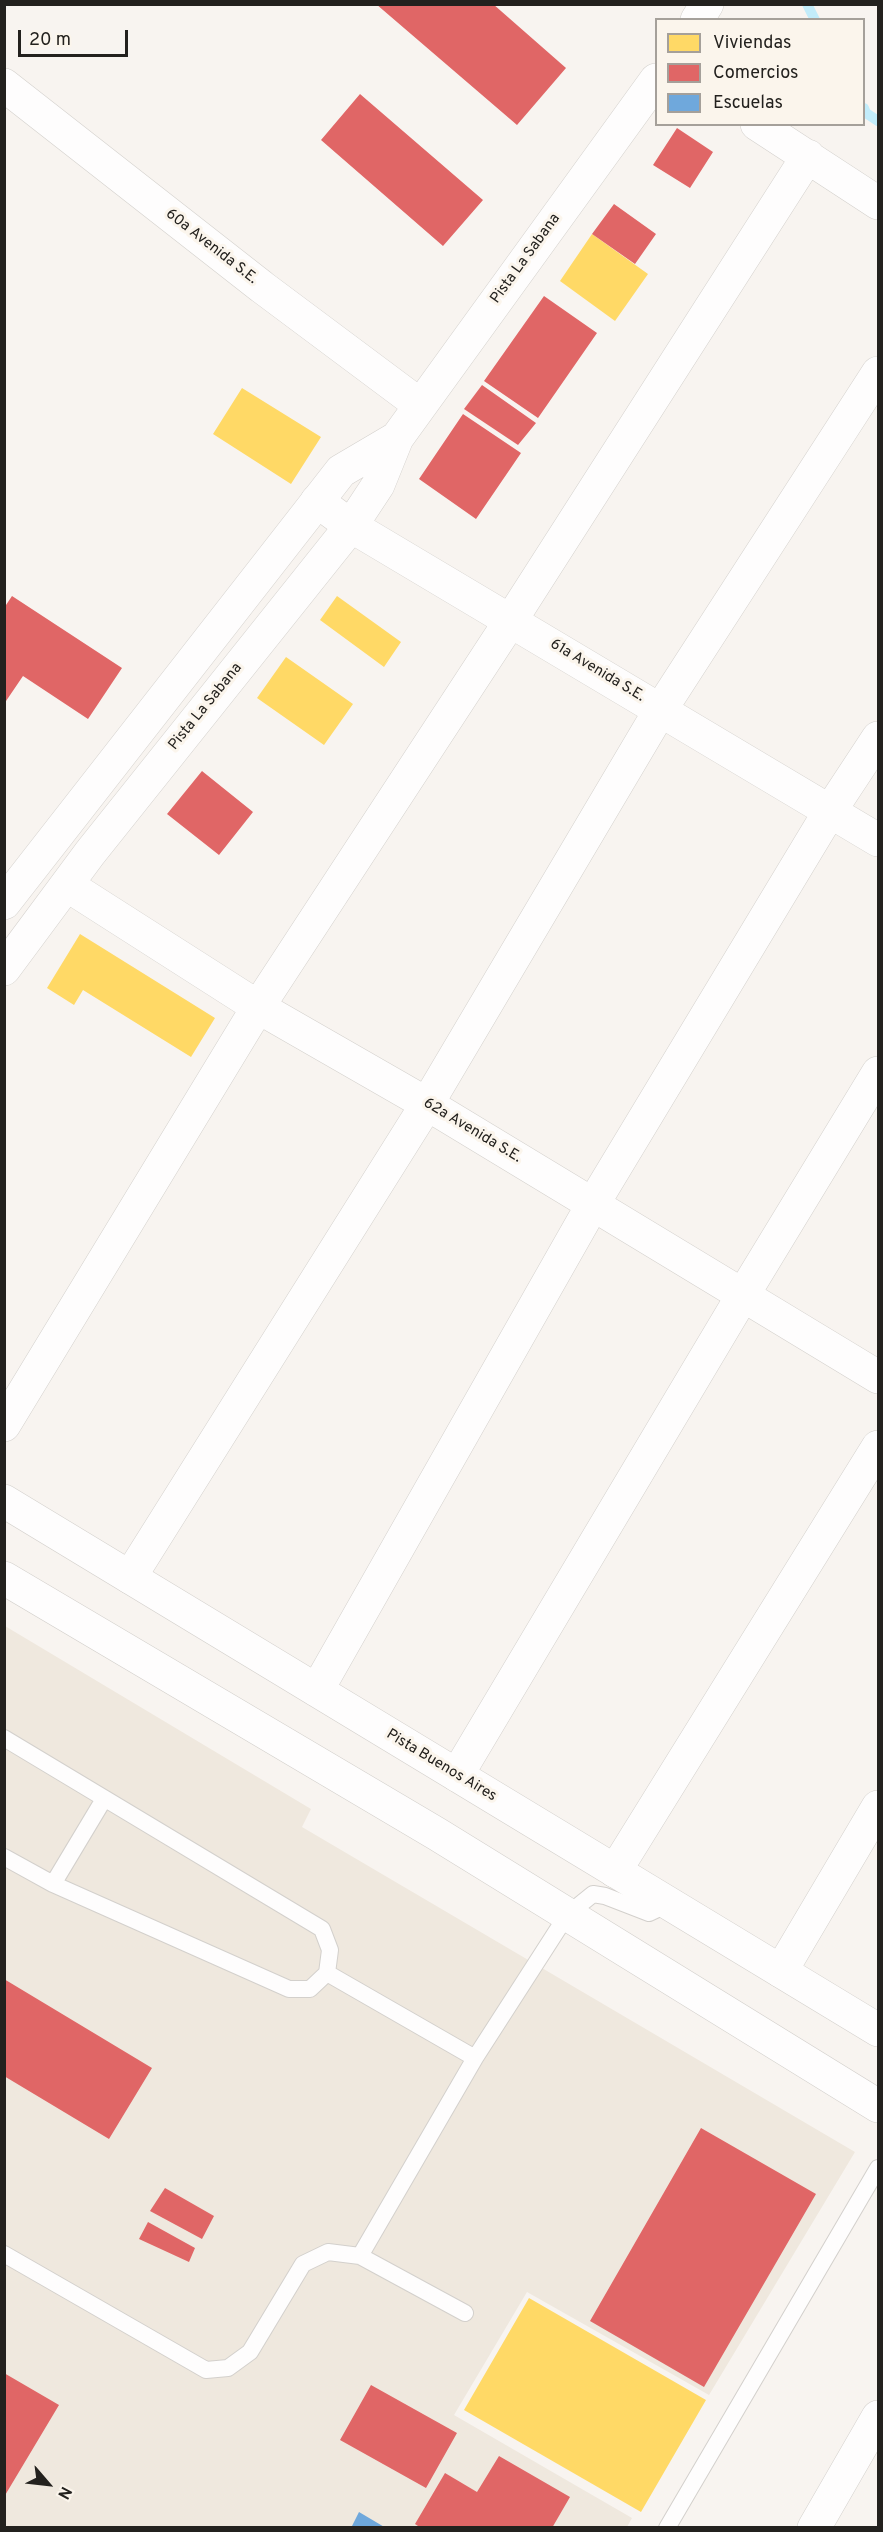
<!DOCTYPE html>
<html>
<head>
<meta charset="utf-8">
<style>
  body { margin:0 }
  #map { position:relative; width:883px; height:2532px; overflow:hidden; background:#f8f4f0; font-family:Overpass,sans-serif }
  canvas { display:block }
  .frame { position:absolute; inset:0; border:6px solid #23211e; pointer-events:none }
  .legend { position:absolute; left:655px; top:18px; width:210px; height:108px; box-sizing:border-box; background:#fbf5ec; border:2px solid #a5a09a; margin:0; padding:8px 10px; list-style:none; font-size:18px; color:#23211e }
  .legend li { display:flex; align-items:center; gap:12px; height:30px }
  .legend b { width:30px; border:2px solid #a5a09a }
  .north { position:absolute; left:18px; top:2454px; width:60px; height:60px; -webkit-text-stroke:4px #fbf5ec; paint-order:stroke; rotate:118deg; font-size:16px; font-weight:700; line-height:24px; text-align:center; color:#23211e }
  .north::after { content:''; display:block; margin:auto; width:21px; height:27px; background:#23211e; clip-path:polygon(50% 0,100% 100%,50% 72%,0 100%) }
  .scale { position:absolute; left:18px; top:30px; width:110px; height:27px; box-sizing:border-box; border:3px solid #23211e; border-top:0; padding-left:8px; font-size:18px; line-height:21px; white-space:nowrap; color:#23211e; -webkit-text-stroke:4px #fbf5ec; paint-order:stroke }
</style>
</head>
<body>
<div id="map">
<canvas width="883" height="2532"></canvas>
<div class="frame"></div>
<ul class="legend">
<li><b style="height:16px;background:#ffd966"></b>Viviendas</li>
<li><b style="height:16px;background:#e06666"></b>Comercios</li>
<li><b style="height:16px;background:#6fa8dc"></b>Escuelas</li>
</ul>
<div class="north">N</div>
<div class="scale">20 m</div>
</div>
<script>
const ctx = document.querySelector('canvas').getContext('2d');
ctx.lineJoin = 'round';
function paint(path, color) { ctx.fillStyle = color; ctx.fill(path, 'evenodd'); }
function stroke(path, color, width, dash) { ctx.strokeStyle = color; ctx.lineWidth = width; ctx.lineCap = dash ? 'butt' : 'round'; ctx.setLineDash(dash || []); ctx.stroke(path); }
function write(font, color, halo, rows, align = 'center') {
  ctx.font = font + ' Overpass,sans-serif'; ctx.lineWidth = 6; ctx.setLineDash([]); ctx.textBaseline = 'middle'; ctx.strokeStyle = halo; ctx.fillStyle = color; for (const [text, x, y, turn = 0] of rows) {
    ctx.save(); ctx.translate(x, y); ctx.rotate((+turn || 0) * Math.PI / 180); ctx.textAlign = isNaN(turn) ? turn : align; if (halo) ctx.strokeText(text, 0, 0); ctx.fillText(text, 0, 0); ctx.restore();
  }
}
paint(new Path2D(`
  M5,1626L311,1809L302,1827L855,2152L709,2395L527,2292L454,2415L632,2518L627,2527L5,2528Z`), '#efe8de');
paint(new Path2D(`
  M592,234L648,274L615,321L560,281Z
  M242,388L321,437L291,484L213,434Z
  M337,596L401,642L384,667L320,620Z
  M286,657L353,704L324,745L257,698Z
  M80,934L215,1018L191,1057L83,990L74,1005L47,988Z
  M529,2298L706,2400L641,2512L464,2410Z`), '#ffd966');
paint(new Path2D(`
  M376,4H493L566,68L517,125Z
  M360,94L483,200L443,246L321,140Z
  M677,128L713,152L690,188L653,165Z
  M614,204L656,234L635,264L592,234Z
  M544,296L597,333L538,418L484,381Z
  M482,385L536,423L518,445L464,409Z
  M463,414L521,453L476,519L419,479Z
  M12,596L122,668L88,719L23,676L4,704V608Z
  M202,771L253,812L219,855L167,814Z
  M4,1979L152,2068L109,2139L4,2076Z
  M701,2128L816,2194L704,2387L590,2321Z
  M165,2188L214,2216L202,2239L150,2211Z
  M148,2222L195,2248L189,2262L139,2239Z
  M4,2373L59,2405L4,2497Z
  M371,2385L457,2433L426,2488L340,2440Z
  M499,2456L570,2497L552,2528H421L415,2524L445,2473L477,2492Z`), '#e06666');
paint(new Path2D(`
  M359,2512L386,2528H351Z`), '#6fa8dc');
stroke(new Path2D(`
  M807,4L815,20
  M864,108L866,113L878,121`), '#c2ecfa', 10);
const service = new Path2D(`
  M4,1738L322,1929L330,1950L327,1973L475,2058
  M4,1857L53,1884L289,1989H310L327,1973
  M53,1884L104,1799
  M4,2254L206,2370L228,2368L250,2352L303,2264L328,2252L360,2256L475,2058L567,1915L593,1894L605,1896L649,1913L668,1904
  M360,2256L465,2313
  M667,2528L878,2168`);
const minor = new Path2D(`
  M4,85L262,287L420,405
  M757,124L878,203
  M317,501L351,526L878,840
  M67,885L258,1007L427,1104L878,1377
  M4,1425L258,1007L511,620L808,156
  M130,1577L427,1104L661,709L878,373
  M317,1690L593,1204L830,811L878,738
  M457,1775L743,1295L878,1073
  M615,1871L878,1447
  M781,1971L878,1807
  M814,2528L878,2417`);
const secondary = new Path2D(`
  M4,1501L878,2030
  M4,1578L437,1834L878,2106`);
const primary = new Path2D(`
  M697,20L707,4
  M4,903L341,471L397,438
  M4,969L90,853L351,526L378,485L397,438L656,80`);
stroke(service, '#d3d0cc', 18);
stroke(minor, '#d3d0cc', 34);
stroke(secondary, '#d3d0cc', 34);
stroke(primary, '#d3d0cc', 34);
stroke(service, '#fefdfd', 16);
stroke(minor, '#fefdfd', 33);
stroke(secondary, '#fefdfd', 33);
stroke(primary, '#fefdfd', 33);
write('15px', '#23211e', '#fbf5ec', [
  ["60a Avenida S.E.",211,247,38],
  ["Pista La Sabana",526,259,-54],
  ["61a Avenida S.E.",597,671,31],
  ["Pista La Sabana",206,707,-51],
  ["62a Avenida S.E.",472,1131,31],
  ["Pista Buenos Aires",441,1766,31]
]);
</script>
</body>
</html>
